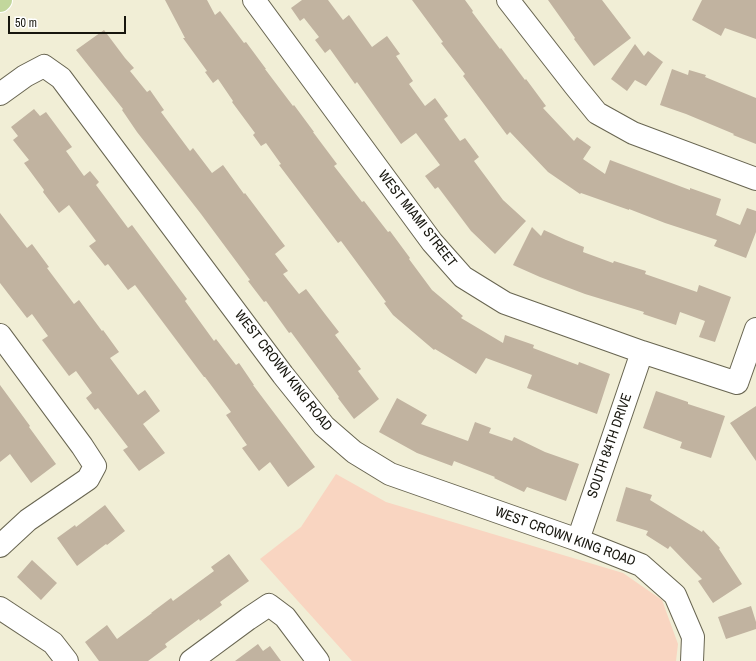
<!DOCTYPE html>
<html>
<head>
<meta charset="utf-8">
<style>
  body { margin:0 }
  #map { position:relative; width:756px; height:661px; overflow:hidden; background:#f1eed6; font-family:"Archivo Narrow",sans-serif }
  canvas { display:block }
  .scale { position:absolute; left:8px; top:16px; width:118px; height:18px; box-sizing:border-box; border:2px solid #17160e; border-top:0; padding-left:5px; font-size:12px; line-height:14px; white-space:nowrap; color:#17160e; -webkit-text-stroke:3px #fff; paint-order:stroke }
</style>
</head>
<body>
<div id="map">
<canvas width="756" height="661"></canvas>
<div class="scale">50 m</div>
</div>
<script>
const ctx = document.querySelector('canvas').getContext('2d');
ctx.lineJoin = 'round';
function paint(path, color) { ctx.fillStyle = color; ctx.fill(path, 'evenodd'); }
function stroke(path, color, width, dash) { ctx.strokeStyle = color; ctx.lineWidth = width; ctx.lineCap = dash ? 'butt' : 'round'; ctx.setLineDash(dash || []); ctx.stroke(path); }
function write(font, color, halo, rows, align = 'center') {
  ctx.font = font + ' "Archivo Narrow",sans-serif'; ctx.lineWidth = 4; ctx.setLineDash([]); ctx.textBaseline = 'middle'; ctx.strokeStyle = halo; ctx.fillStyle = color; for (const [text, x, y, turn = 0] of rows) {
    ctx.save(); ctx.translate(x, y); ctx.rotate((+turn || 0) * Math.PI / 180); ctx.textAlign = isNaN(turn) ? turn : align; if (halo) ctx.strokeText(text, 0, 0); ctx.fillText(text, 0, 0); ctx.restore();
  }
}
paint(new Path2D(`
  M336,474L386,502L623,573L662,600L678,644L676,661H352L260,559L301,527Z`), '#f9d5c1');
paint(new Path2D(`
  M165,0H207L215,15L220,11L244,43L246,42L266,69H265L293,106L294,105L314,132H313L337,164L334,166L362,202L364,201L388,232L390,231L410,258L409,259L432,290L463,316L461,318L503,343L505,335L534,345L533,348L578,365L579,362L610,374L597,414L527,388L532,375L486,358L476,374L435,349L434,350L393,315L384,303L386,302L341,241L338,243L279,165L281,164L266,143L261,146L253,135L255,133L232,102L233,101L218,79L213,83L205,72L207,71L183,38H185Z
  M302,0H328L343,20L349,15L372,47L387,36L400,54L396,56L413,81L409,84L425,106L435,98L448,116L444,119L460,141L465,138L479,157L474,161L503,200L526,221L495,254L471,231L438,187L435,189L425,176L440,165L416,133L401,144L357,82L355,84L330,49L325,53L315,40L319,37L304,18L300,21L291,8Z
  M412,0H465L473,11L472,12L500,49L501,48L525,80L526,79L546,106L543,108L574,141L577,137L591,147L583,159L605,174L610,160L690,190V188L721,199L716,215L740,225L747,208L756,211V232L746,258L714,246L717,240L665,223L629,209V210L581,193L580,194L548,172L510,132L507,135L463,76L465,74L441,43L443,42Z
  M548,0H602L631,38L594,66L574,39L575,38Z
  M702,0H756V39L725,28L721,36L692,20Z
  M104,30L125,58L134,68L130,71L147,92L150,90L164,110L161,112L190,151L193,148L212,173L223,165L244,194L245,193L285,246L275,254L288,271L283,274L299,294L306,289L325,314L339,332L335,335L361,369L358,371L379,399L354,419L338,398L339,397L291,332L289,333L266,301L264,302L248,281L250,280L201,214L137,132L122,110L123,109L76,50Z
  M635,44L644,56L648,51L663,62L646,86L635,80L627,91L611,79Z
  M672,69L688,75L689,70L706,75L705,77L756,98V144L733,135L734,134L686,114L660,105Z
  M34,109L40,116L46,112L72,147L66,151L84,176L90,171L99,182L96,185L128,228L132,225L187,299L185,301L214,341L216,339L236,365L239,363L254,385H253L315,467L288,487L270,462L259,471L242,448L247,445L226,415L231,412L205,377H204L135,285L128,290L108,264L105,266L89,246L96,241L69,205L59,213L43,192L44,190L24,163L29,160L13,140L18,136L11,127Z
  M0,213L27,248L32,244L49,267L47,268L74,304L79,300L102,331L103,330L119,352L110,358L138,395L145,390L160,411L143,424L165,453L139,471L123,450L128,447L98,408L95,410L86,398L92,393L76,371L69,376L42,340L48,336L32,314L27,318L0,283Z
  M532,227L541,236L544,230L566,240L584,247L583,252L613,263L614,261L646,271L645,274L697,292L699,285L731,297L715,342L699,337L705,321L680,312L676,325L643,314L644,312L585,294L540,277L513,265Z
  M0,385L30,426L29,427L56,464L31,483L10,454L0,462Z
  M656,391L688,402V404L725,416L711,458L680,448L682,442L643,428Z
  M397,398L427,415L421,424L468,441L475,422L491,428L489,433L512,441L514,437L545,452L579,464L566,501L527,487L524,492L494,478L495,477L454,461L452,466L417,453L379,432Z
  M756,406V461L730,423Z
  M626,487L652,495L650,500L702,532L703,530L720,548L719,549L742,584L713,603L698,581L702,579L670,546L668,549L646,535L648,531L616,521Z
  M105,505L125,531L107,545L106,544L77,566L57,538L75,525L76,527Z
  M229,554L249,581L220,602L222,605L200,621L199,619L165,644L167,647L148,661H99L85,642L107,625L117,639L152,613H151L171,598L173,601L214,571L211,567Z
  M32,560L57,583L41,600L17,577Z
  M751,606L756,622V629L726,639L718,617Z
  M258,644L263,651L270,646L281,661H235Z`), '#c1b3a0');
const minor = new Path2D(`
  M254,0L432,242L463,277L505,303L642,352L737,383L756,329
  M508,0L575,86L597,113L633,133L756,179
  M0,94L25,76L44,66L61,78L283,375L324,426L354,452L390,474L578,540L641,565L675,595L693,637L692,661
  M0,335L82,446L95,466L88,479L28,520L0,546
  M578,540L642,352
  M0,608L53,643L67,661
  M191,661L248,619L269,605L285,617L318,661`);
const major = new Path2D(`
  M0,1L1,0`);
stroke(minor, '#686551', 24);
stroke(major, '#fff', 24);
stroke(minor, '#fff', 22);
stroke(major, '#c2d79c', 22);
write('14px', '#17160e', '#fff', [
  ["WEST MIAMI STREET",417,219,52],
  ["WEST CROWN KING ROAD",283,371,52],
  ["SOUTH 84TH DRIVE",610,446,-71],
  ["WEST CROWN KING ROAD",565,537,20]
]);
</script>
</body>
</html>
